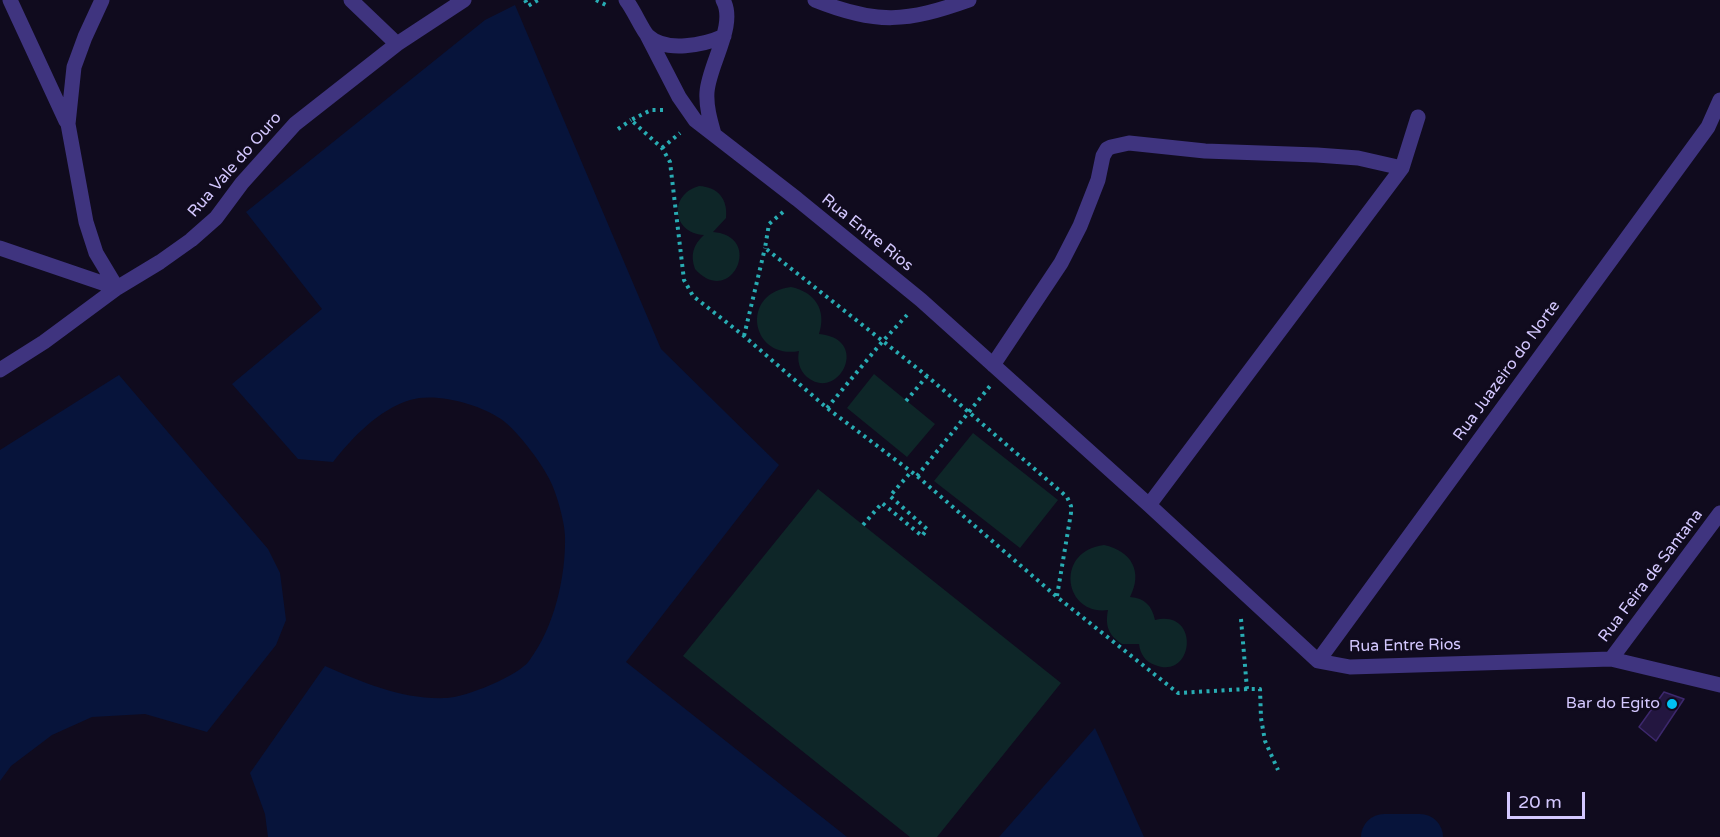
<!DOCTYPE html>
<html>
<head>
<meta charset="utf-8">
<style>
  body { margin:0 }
  #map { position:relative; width:1720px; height:837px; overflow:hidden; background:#100b1e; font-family:"Varela Round",sans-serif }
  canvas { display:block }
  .scale { position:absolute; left:1507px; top:792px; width:78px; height:27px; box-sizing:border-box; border:3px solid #d4c8ff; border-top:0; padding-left:8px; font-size:18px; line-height:21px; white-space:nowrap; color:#d4c8ff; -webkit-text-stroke:4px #100b1e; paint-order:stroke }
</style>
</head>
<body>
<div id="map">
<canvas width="1720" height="837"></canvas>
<div class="scale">20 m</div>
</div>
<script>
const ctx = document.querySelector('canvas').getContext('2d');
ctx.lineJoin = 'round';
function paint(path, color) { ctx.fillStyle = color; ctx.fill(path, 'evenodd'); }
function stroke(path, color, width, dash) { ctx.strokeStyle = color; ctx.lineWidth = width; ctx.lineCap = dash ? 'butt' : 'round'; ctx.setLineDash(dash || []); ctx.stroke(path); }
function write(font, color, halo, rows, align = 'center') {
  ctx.font = font + ' "Varela Round",sans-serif'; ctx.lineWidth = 5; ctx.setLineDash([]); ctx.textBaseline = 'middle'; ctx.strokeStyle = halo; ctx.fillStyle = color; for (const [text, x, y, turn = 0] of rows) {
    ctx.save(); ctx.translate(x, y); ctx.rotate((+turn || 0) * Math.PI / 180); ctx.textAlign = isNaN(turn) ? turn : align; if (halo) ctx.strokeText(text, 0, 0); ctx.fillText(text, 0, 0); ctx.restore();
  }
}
paint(new Path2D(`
  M699,186C718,187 728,199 726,218L713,232C765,236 731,309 695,269C690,255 693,245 704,235C672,233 668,195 699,186Z
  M791,287C815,292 827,310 819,334C872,339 838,403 807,377C799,370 797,360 799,351C751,360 739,293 791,287Z
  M874,374L935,424L907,457L847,408Z
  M973,433L1058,500L1020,548L934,481Z
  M818,489L1061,683L937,837H910L683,656Z
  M1104,545C1132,551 1143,572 1130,597C1145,598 1152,606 1155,620C1201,609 1194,681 1155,665C1145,662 1140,653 1139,644H1122C1108,635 1105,625 1108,610C1064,616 1054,551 1104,545Z`), '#0e2628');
paint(new Path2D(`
  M515,5L661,349L779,465L626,662L847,837H268L265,814L250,773L325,666C364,683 403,700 447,698C466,697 518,676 529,661C554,628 566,577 565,536C565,524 558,499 553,487C546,468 518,431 501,419C479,404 436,392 410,400C378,410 353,437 333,462L298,459L232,384L322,309L246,212L485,20Z
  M119,375L268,549L280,573L286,620L276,645L207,732L145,714L92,717L52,735L11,766L0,781V450Z
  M1095,728L1144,837H999Z`), '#07143b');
stroke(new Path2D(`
  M1384,837H1420`), '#07143b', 46);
const building = new Path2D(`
  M1664,692L1684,699L1656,741L1639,727Z`);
paint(building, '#231640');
stroke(building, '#3d286d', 1.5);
stroke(new Path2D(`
  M525,0L528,6L538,0
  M596,0L606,5
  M663,110H651L631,120L662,148L670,162L684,280L693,296L744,336L827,408L917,476L1057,597L1178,693L1247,689
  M618,129L631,120
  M662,148L680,133
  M783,212L769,224L765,248L927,376L1067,497L1071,506V513L1057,596
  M744,336L765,248
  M906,401L927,376
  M827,408L882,342L907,315
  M917,476L990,386
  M863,525L882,503L922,536L927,529L890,496L911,472
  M1241,619L1247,689H1260L1261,718L1265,741L1278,770`), '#28acb3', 4, [3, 4.5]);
stroke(new Path2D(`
  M10,0L66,121
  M102,0L85,37L74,67L68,124L86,222L96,253L117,288
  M351,0L397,44
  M626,0C634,10 642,30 648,36C666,53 704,45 724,36
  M815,0C877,25 907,22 969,0
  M647,35L679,97L695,120L797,199L921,300L1149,505L1318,661L1350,667L1611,659L1720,685
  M714,134C710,120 706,106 707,92C709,64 737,25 723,0
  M0,248L117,288
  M993,365L1061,263L1080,226L1098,180L1103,156L1107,149L1111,147L1129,143L1205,151L1317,155L1358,158L1402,168
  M0,370L44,342L117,288L160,262L191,240L216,218L242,183L295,124L397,44L464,0
  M1149,505L1402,168L1418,117
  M1611,659L1720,513
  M1318,661L1708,127L1720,100`), '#3f347f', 15);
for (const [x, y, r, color] of [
  [1672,704,6,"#00c1f3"]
]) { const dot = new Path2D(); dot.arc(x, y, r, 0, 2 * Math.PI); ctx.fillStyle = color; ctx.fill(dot); stroke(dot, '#100b1e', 2); }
write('16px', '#d4c8ff', '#100b1e', [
  ["Rua Vale do Ouro",235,165,-49],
  ["Rua Entre Rios",867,233,39],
  ["Rua Juazeiro do Norte",1507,371,-54],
  ["Rua Feira de Santana",1651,576,-53],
  ["Rua Entre Rios",1405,646,-1]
]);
write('16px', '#d4c8ff', '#100b1e', [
  ["Bar do Egito",1660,704]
], 'right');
</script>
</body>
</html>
